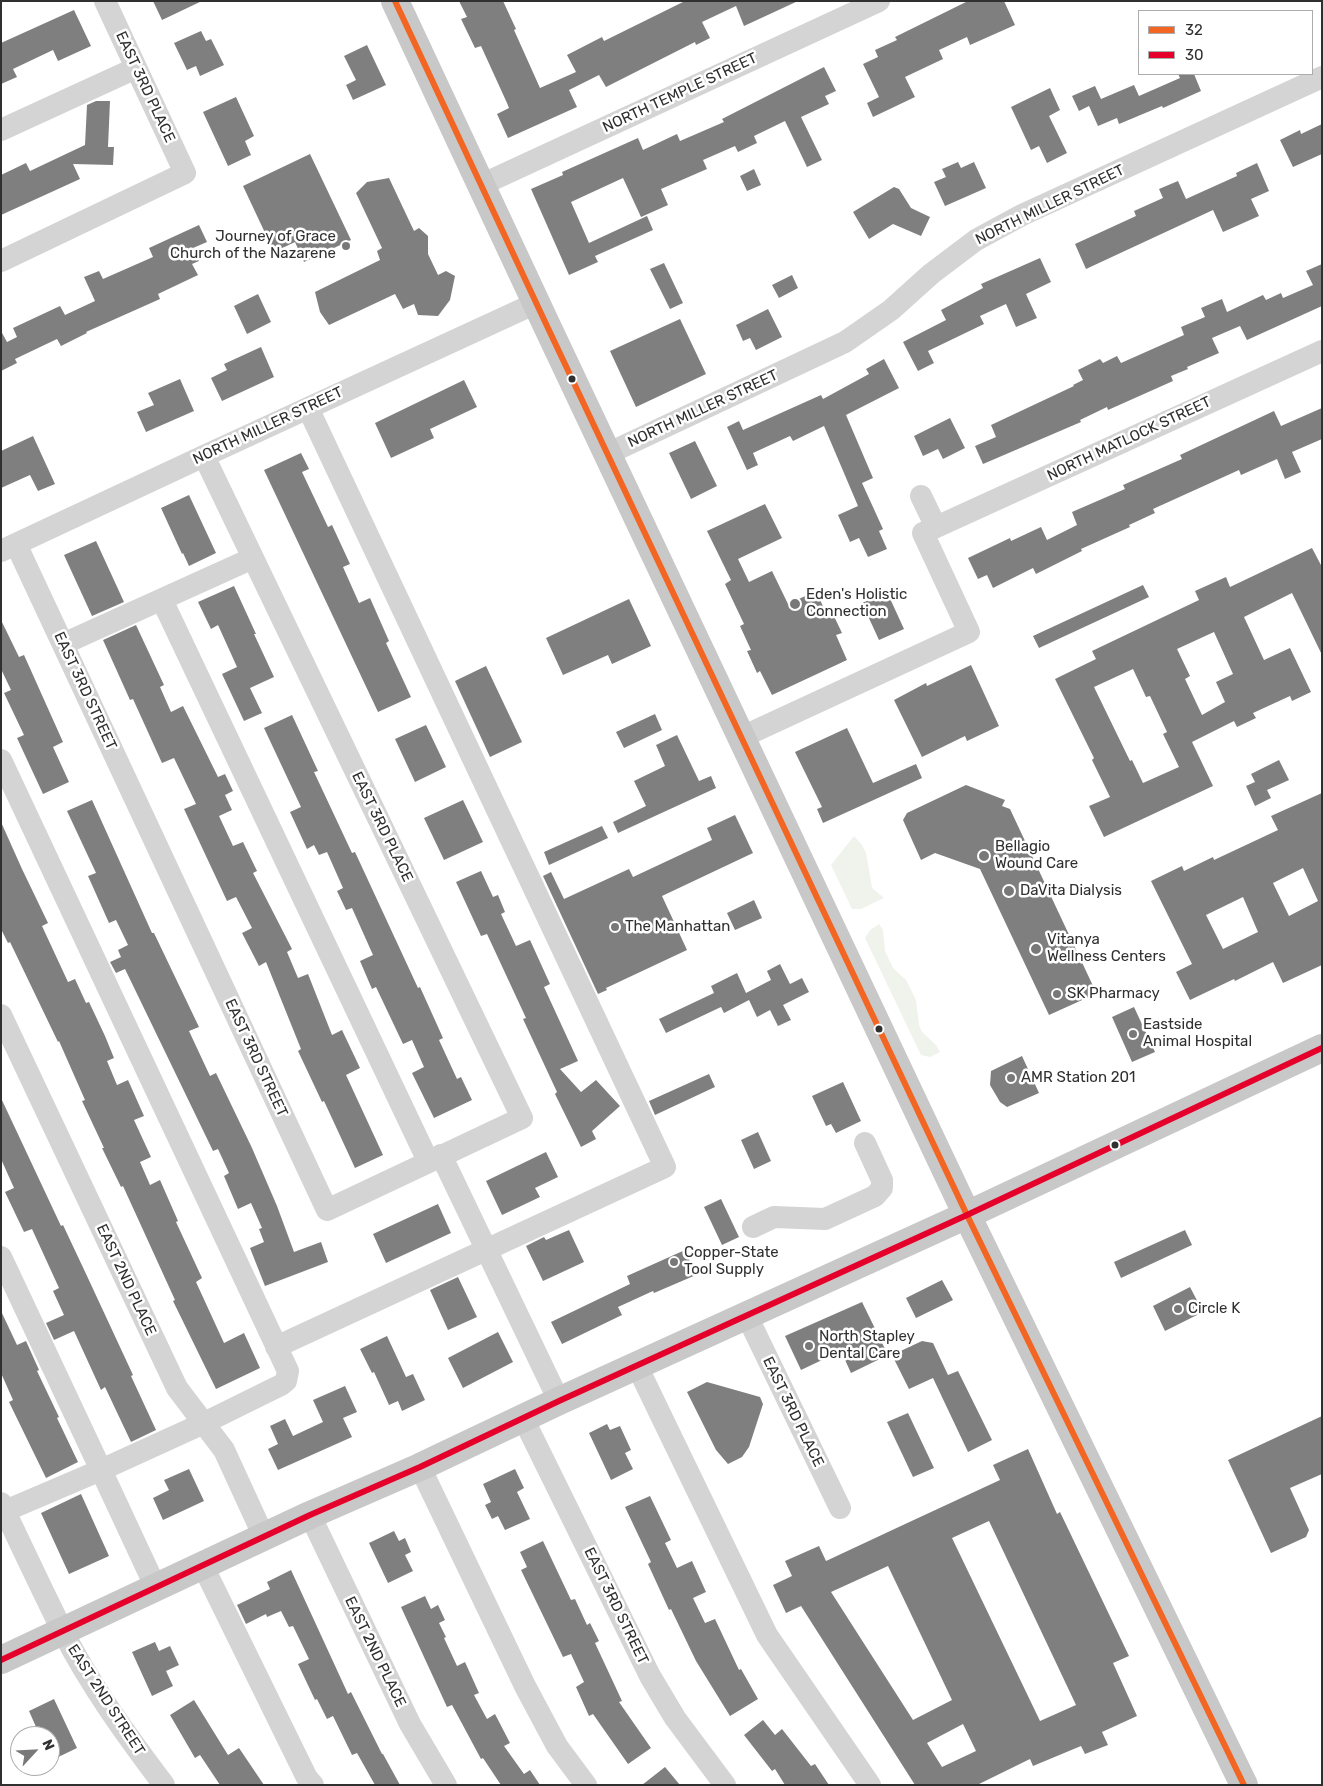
<!DOCTYPE html>
<html>
<head>
<meta charset="utf-8">
<style>
  body { margin:0 }
  #map { position:relative; width:1323px; height:1786px; overflow:hidden; background:#fff; font-family:Rubik,sans-serif }
  canvas { display:block }
  .frame { position:absolute; inset:0; border:2px solid #303030; pointer-events:none }
  .legend { position:absolute; left:1138px; top:10px; width:175px; height:65px; box-sizing:border-box; background:#fff; border:1px solid #acacac; margin:0; padding:6px 9px; list-style:none; font-size:15px; color:#303030 }
  .legend li { display:flex; align-items:center; gap:10px; height:25px }
  .legend b { width:25px; border:1px solid #acacac }
  .north { position:absolute; left:10px; top:1726px; width:50px; height:50px; box-sizing:border-box; background:#fff; border:1px solid #acacac; border-radius:50%; rotate:65deg; font-size:14px; font-weight:700; line-height:20px; text-align:center; color:#303030 }
  .north::after { content:''; display:block; margin:auto; width:18px; height:22px; background:#787878; clip-path:polygon(50% 0,100% 100%,50% 72%,0 100%) }
</style>
</head>
<body>
<div id="map">
<canvas width="1323" height="1786"></canvas>
<div class="frame"></div>
<ul class="legend">
<li><b style="height:6px;background:#f26522"></b>32</li>
<li><b style="height:6px;background:#e4002b"></b>30</li>
</ul>
<div class="north">N</div>
</div>
<script>
const ctx = document.querySelector('canvas').getContext('2d');
ctx.lineJoin = 'round';
function paint(path, color) { ctx.fillStyle = color; ctx.fill(path, 'evenodd'); }
function stroke(path, color, width, dash) { ctx.strokeStyle = color; ctx.lineWidth = width; ctx.lineCap = dash ? 'butt' : 'round'; ctx.setLineDash(dash || []); ctx.stroke(path); }
function write(font, color, halo, rows, align = 'center') {
  ctx.font = font + ' Rubik,sans-serif'; ctx.lineWidth = 5; ctx.setLineDash([]); ctx.textBaseline = 'middle'; ctx.strokeStyle = halo; ctx.fillStyle = color; for (const [text, x, y, turn = 0] of rows) {
    ctx.save(); ctx.translate(x, y); ctx.rotate((+turn || 0) * Math.PI / 180); ctx.textAlign = isNaN(turn) ? turn : align; if (halo) ctx.strokeText(text, 0, 0); ctx.fillText(text, 0, 0); ctx.restore();
  }
}
paint(new Path2D(`
  M854,836L862,845L866,853L872,888L884,898L861,909H852L831,865Z
  M879,924L883,930L885,951L893,968L906,980L916,1000L919,1025L922,1032L936,1045L940,1052L930,1057L921,1055L865,938L870,930Z`), '#f0f2ec');
paint(new Path2D(`
  M153,1H202L162,20Z
  M459,1H503L516,29L514,30L540,88L576,72L567,55L602,37L604,41L685,1H798L744,26L736,6L702,22L710,38L696,45L695,42L606,87L599,75L569,90L577,107L508,138L497,114L509,108L507,103L481,46L475,48L461,19L467,17Z
  M968,1H1004L1015,25L970,45L967,37L939,50L943,59L905,77L915,97L873,117L867,103L879,97L863,64L878,57L875,50L897,40L895,37Z
  M74,10L91,46L58,61L53,50L13,69L17,77L1,84V43Z
  M201,31L206,41L211,39L224,65L200,76L196,66L187,70L174,43Z
  M367,45L386,85L353,100L346,85L356,80L344,56Z
  M824,67L836,91L825,96L829,104L801,117L822,160L807,167L785,121L754,136L757,143L738,152L735,146L703,160L707,169L661,189L668,205L641,217L623,178L571,202L589,243L647,216L653,230L595,256L598,262L569,275L531,189L563,175L562,172L638,138L643,150L677,134L680,141L724,122L722,119Z
  M1178,74H1194L1201,91L1163,108L1162,106L1119,124L1117,118L1098,126L1089,106L1079,111L1072,96L1095,86L1101,99L1134,85L1139,96L1180,78Z
  M1050,88L1060,110L1049,116L1067,153L1047,163L1039,146L1031,150L1011,107Z
  M236,97L254,136L245,141L251,155L228,166L203,112Z
  M96,101H110L108,147H114L113,165L73,164L80,179L1,215V175L26,163L30,171L85,145L87,105Z
  M1322,124V154L1293,167L1280,140L1300,130L1301,134Z
  M310,154L351,240L304,262L295,242L274,252L243,186Z
  M958,162L961,168L974,162L986,188L945,206L934,182L946,177L942,169Z
  M1257,163L1269,191L1251,199L1259,216L1223,232L1213,210L1086,269L1075,244L1136,216L1134,211L1163,198L1159,189L1178,181L1186,199L1237,176L1236,173Z
  M754,169L761,185L747,191L740,176Z
  M389,178L414,231L419,228L428,236V254L438,275L446,271L455,276L450,300L438,316L418,315L414,304L403,309L395,294L329,325L320,312L315,292L380,260L377,251L382,248L356,193L367,182Z
  M894,187L899,189L911,208L930,217L921,236L893,224L869,239L853,212Z
  M199,225L207,242L193,248L199,261L192,264L198,275L158,294L160,299L86,332L87,333L61,346L57,339L15,359L17,363L1,371V331L7,342L17,337L13,328L60,306L65,315L95,301L84,277L99,271L103,279L153,257L149,248Z
  M1040,258L1051,282L1026,294L1037,318L1016,327L1006,304L980,316L984,324L928,351L934,363L918,371L903,342L946,320L941,310L983,288L981,284Z
  M664,263L683,303L670,309L650,269Z
  M1322,264V306L1247,340L1240,326L1212,338L1219,353L1187,367L1188,369L1171,376L1173,381L1108,410L1107,407L1080,420L1081,422L983,464L975,446L996,437L991,425L1074,386L1073,385L1083,380L1078,370L1100,359L1103,363L1117,356L1121,363L1184,335L1181,327L1205,317L1201,308L1222,299L1227,312L1263,295L1266,300L1281,293L1283,298L1313,285L1306,271Z
  M792,275L798,288L779,298L772,285Z
  M258,294L271,322L247,334L234,306Z
  M768,309L782,337L756,350L750,338L743,341L736,325Z
  M680,319L706,374L636,407L610,351Z
  M261,347L274,377L222,401L211,378L227,370L224,364Z
  M884,359L899,388L846,415L873,478L862,483L883,529L879,531L887,549L868,557L859,538L850,542L838,515L858,506L824,426L793,441L790,436L753,453L758,465L747,470L727,427L739,421L743,430L821,395L823,399L869,374L866,369Z
  M180,379L194,411L146,432L137,412L154,405L148,393Z
  M464,380L477,407L430,429L434,438L391,458L375,423Z
  M1322,408V439L1292,452L1301,472L1285,479L1277,459L1241,475L1239,470L1153,509L1155,513L1129,525L1130,527L1081,549L1082,551L1036,574L1033,568L993,588L987,575L978,579L968,558L1010,538L1011,541L1041,527L1047,540L1077,525L1072,512L1125,489L1123,485L1182,459L1180,455L1274,411L1281,426Z
  M950,418L965,448L943,459L938,449L923,456L914,436Z
  M33,436L55,484L38,491L30,475L1,488V451Z
  M695,441L717,486L691,499L669,453Z
  M301,453L309,469L302,472L328,527L332,525L350,564L343,567L359,603L370,598L389,641L386,643L411,697L378,712L264,470Z
  M189,495L216,553L189,566L183,553L182,554L161,508Z
  M765,504L782,538L738,559L749,582L772,571L788,604L816,591L827,615L832,612L842,633L836,635L847,660L772,695L760,671L757,673L747,651L751,650L740,626L744,624L725,584L731,580L707,531Z
  M96,541L124,602L92,616L64,555Z
  M1312,548L1322,567V655L1292,593L1244,617L1264,660L1290,648L1311,692L1292,701L1290,696L1253,713L1256,718L1237,727L1234,721L1192,742L1213,786L1104,837L1089,806L1110,797L1092,760L1094,758L1055,679L1096,659L1092,651L1199,600L1195,591L1226,577L1230,587ZM1214,632L1233,674L1216,682L1225,702L1202,715L1185,679L1190,676L1177,649ZM1133,669L1146,697L1150,696L1167,732L1163,734L1179,767L1143,783L1132,760L1130,761L1094,687Z
  M1143,585L1149,597L1039,648L1033,636Z
  M234,586L256,634H254L274,677L250,688L262,713L244,721L222,674L237,667L218,625L211,629L198,602Z
  M887,592L904,629L879,640L862,603Z
  M629,599L651,646L612,664L608,655L563,675L546,638Z
  M1,620L19,657L24,655L63,742L53,747L69,782L43,794L17,738L24,735L4,693L11,690L1,669Z
  M136,625L164,685L160,687L171,712L183,706L218,777L225,774L233,791L225,795L232,810L219,816L233,846L243,842L257,871L253,873L292,949L287,952L298,978L308,974L332,1035L342,1030L360,1068L346,1075L383,1155L355,1168L324,1101L322,1102L298,1051L301,1049L266,962L259,966L242,933L252,928L236,897L227,901L184,809L196,804L174,758L162,763L133,699L130,700L103,640Z
  M971,665L999,726L967,741L965,736L922,757L894,700L926,683L927,686Z
  M486,666L522,742L490,757L455,681Z
  M655,714L662,730L624,748L616,732Z
  M292,715L318,771L314,772L352,853L355,852L418,988L420,987L443,1038L439,1040L457,1079L461,1077L472,1100L434,1118L412,1073L424,1067L412,1040L403,1044L376,987L372,989L360,961L373,955L352,908L346,910L337,891L343,888L327,852L319,855L314,845L307,849L290,812L301,807L264,728Z
  M426,725L446,767L415,782L395,739Z
  M847,728L873,783L916,764L922,778L823,823L817,809L822,807L795,752Z
  M677,735L699,781L711,776L716,788L618,833L613,822L646,806L634,781L665,766L656,745Z
  M1279,760L1289,780L1267,790L1271,798L1255,806L1246,786L1255,782L1251,774Z
  M966,785L1005,800L1002,806L1010,809L1094,988L1091,996L1049,1015L980,869L935,853L921,860L903,820L907,813Z
  M1322,793V965L1283,983L1273,962L1235,981L1234,979L1190,1000L1176,972L1192,964L1151,881L1182,866L1184,871L1213,857L1214,860L1278,830L1271,816ZM1303,868L1318,901L1289,916L1273,883ZM1243,897L1258,932L1223,949L1206,915Z
  M92,800L152,933H154L199,1027L189,1031L210,1076L216,1073L252,1148L277,1206L294,1252L321,1242L328,1262L265,1286L250,1248L264,1242L259,1229L262,1228L251,1203L238,1209L224,1176L229,1173L218,1149L213,1151L125,969L116,973L110,962L121,957L118,950L128,945L116,920L109,923L88,876L96,873L67,811Z
  M463,800L483,842L444,860L424,818Z
  M735,815L753,853L662,896L687,950L606,988L607,990L598,994L543,876L551,872L564,899L629,869L633,877L712,840L707,828Z
  M1,822L22,869L48,923L42,926L68,982L75,979L86,1003L89,1002L105,1036L114,1058L107,1061L117,1085L128,1080L144,1116L134,1120L151,1157L140,1162L150,1185L160,1180L178,1221L176,1222L202,1278L196,1282L224,1343L244,1333L260,1368L216,1389L173,1301L175,1300L123,1186L121,1187L102,1148H104L82,1101L85,1100L59,1041L58,1042L10,942L8,943L1,929Z
  M602,826L608,838L549,865L544,852Z
  M481,871L493,897L498,895L505,912L501,914L516,946L530,940L550,984L544,987L578,1061L560,1069L581,1092L596,1080L620,1106L592,1131L596,1139L581,1147L555,1094L557,1092L523,1019L526,1018L487,934L481,936L456,882Z
  M754,900L762,918L735,930L727,913Z
  M780,964L790,984L802,978L809,992L783,1005L791,1020L778,1026L770,1010L757,1017L749,1000L724,1013L721,1007L666,1033L659,1019L714,993L711,986L737,973L746,993L771,980L767,971Z
  M1134,1007L1155,1052L1132,1062L1112,1017Z
  M1022,1056L1039,1093L1007,1107L1000,1102L990,1085L991,1071Z
  M709,1074L715,1087L655,1115L649,1101Z
  M843,1082L861,1121L836,1133L831,1124L826,1126L812,1096Z
  M1,1098L61,1226L63,1225L87,1276L133,1375L131,1376L156,1430L131,1442L105,1387L101,1390L74,1331L54,1340L46,1323L64,1315L53,1291L59,1288L32,1229L24,1232L5,1192L14,1188L1,1159Z
  M758,1132L771,1161L754,1169L741,1140Z
  M546,1152L558,1177L535,1188L540,1197L502,1215L486,1181Z
  M721,1199L739,1237L722,1245L704,1207Z
  M438,1204L451,1233L386,1263L373,1234Z
  M569,1230L584,1262L543,1281L526,1246L544,1237L546,1240Z
  M1185,1230L1192,1245L1121,1278L1114,1262Z
  M685,1250L696,1275L654,1293L653,1291L618,1307L622,1315L562,1344L551,1322L630,1284L627,1276Z
  M458,1277L477,1317L448,1330L430,1290Z
  M942,1280L953,1300L916,1318L906,1298Z
  M1190,1287L1203,1312L1165,1331L1153,1306Z
  M862,1302L888,1355L851,1373L841,1351L801,1370L785,1336Z
  M1,1311L17,1345L26,1341L39,1370L37,1371L59,1417L57,1418L78,1462L46,1478L9,1402L13,1400L1,1373Z
  M498,1332L513,1362L463,1388L448,1358Z
  M387,1336L406,1377L413,1374L425,1400L402,1411L398,1401L389,1405L374,1372L372,1373L360,1349Z
  M922,1341L933,1343L948,1375L958,1371L992,1440L968,1452L933,1378L909,1389L892,1355Z
  M707,1382L760,1397L763,1404L749,1447L742,1457L728,1464L716,1450L687,1392Z
  M345,1386L357,1412L343,1418L352,1437L278,1470L268,1449L278,1444L270,1426L285,1419L293,1436L323,1422L313,1400Z
  M908,1413L934,1468L913,1477L887,1422Z
  M1322,1416V1474L1290,1488L1309,1530L1306,1537L1271,1553L1228,1460Z
  M607,1424L610,1430L620,1426L631,1450L625,1453L633,1469L611,1480L589,1433Z
  M1028,1449L1057,1514L1060,1512L1129,1656L1113,1663L1137,1716L1102,1732L1108,1745L1085,1754L1081,1746L1033,1766L1030,1759L977,1785H915L801,1606L786,1613L773,1585L792,1576L785,1561L819,1546L826,1561L903,1525L1000,1480L993,1465ZM989,1521L1076,1705L1040,1721L952,1538ZM888,1566L952,1700L913,1720L831,1592ZM963,1724L976,1751L942,1767L927,1743Z
  M189,1469L204,1501L163,1520L153,1498L169,1490L164,1480Z
  M515,1469L524,1488L517,1492L530,1519L505,1530L498,1516L492,1519L485,1505L491,1502L483,1484Z
  M81,1494L109,1556L69,1574L41,1513Z
  M650,1496L671,1540L665,1543L677,1568L692,1561L706,1592L693,1598L705,1623L715,1619L739,1670L741,1669L758,1699L730,1716L696,1661L671,1609L669,1610L648,1564L651,1562L625,1507Z
  M394,1531L399,1541L405,1538L411,1552L405,1555L413,1571L388,1583L369,1543Z
  M543,1541L571,1600L575,1599L587,1625L590,1623L599,1641L595,1643L622,1701L619,1702L651,1748L628,1764L593,1714L589,1716L576,1687L584,1682L571,1654L563,1657L521,1570L527,1567L520,1552Z
  M291,1570L348,1694L351,1692L382,1754H383L400,1785H375L357,1753L352,1755L333,1716L327,1719L317,1699L315,1700L298,1664L309,1659L293,1626L289,1627L281,1611L267,1617L266,1614L246,1624L237,1605L270,1589L267,1582Z
  M425,1596L431,1609L438,1605L445,1620L439,1623L446,1637L444,1638L457,1666L465,1662L479,1693L474,1695L487,1719L495,1714L510,1743L504,1746L524,1774L530,1770L540,1785H501L483,1758L481,1759L452,1705L447,1707L401,1607Z
  M155,1642L159,1651L170,1646L179,1665L166,1671L173,1686L152,1696L132,1652Z
  M54,1699L77,1748L50,1761V1736H40L29,1711Z
  M194,1700L228,1755L239,1748L264,1785H220L200,1755L195,1758L170,1715Z
  M763,1720L775,1735L782,1729L811,1766L815,1764L829,1785H785L775,1769L772,1771L744,1735Z
  M665,1767L680,1785H642Z`), '#7f7f7f');
stroke(new Path2D(`
  M1,130L136,68
  M481,185L879,1
  M1,261L185,173L105,1
  M607,454L845,342L891,310L931,274L976,240L1022,215L1322,77
  M921,496L936,527
  M16,544L327,1210L522,1118L204,456
  M1,551L204,456L536,303
  M162,600L428,1161
  M63,644L253,558
  M742,737L969,632L923,533L1322,351
  M1,760L288,1371L286,1381L281,1385L204,1423L101,1470L156,1588
  M1,1015L177,1388L224,1450L264,1537
  M441,1155L559,1401
  M753,1227L774,1217L825,1219L875,1196L882,1188V1180L865,1143
  M1,1257L101,1470L5,1511
  M747,1316L840,1508
  M276,1347L665,1167L308,408
  M637,1366L767,1635L870,1785
  M523,1418L650,1676L675,1718L725,1785
  M420,1467L525,1686L557,1746L586,1785
  M1,1503C21,1545 41,1588 62,1630C90,1685 127,1736 164,1785
  M310,1515L410,1724L446,1785
  M203,1566L307,1778L313,1785`), '#d4d4d4', 22);
stroke(new Path2D(`
  M395,1L547,326L967,1215L1244,1785
  M1,1660L310,1515L420,1467L559,1401L967,1215L1322,1048`), '#c8c8c8', 28);
stroke(new Path2D(`
  M395,1L547,326L967,1215L1244,1785`), '#f26522', 6);
stroke(new Path2D(`
  M1,1660L310,1515L420,1467L559,1401L967,1215L1322,1048`), '#e4002b', 6);
for (const [x, y, r, color] of [
  [346,246,5,"#787878"],
  [572,379,4.5,"#303030"],
  [795,604,6,"#787878"],
  [984,856,6,"#787878"],
  [1009,891,6,"#787878"],
  [615,927,5,"#787878"],
  [1036,949,6,"#787878"],
  [1057,994,5,"#787878"],
  [879,1029,4.5,"#303030"],
  [1133,1034,5,"#787878"],
  [1011,1078,5,"#787878"],
  [1115,1145,4.5,"#303030"],
  [674,1262,5,"#787878"],
  [1178,1309,5,"#787878"],
  [809,1346,5,"#787878"]
]) { const dot = new Path2D(); dot.arc(x, y, r, 0, 2 * Math.PI); ctx.fillStyle = color; ctx.fill(dot); stroke(dot, '#fff', 2); }
write('15px', '#303030', '#fff', [
  ["EAST 3RD PLACE",145,87,65],
  ["NORTH TEMPLE STREET",680,93,-25],
  ["NORTH MILLER STREET",1050,205,-26],
  ["NORTH MILLER STREET",703,409,-25],
  ["NORTH MILLER STREET",268,426,-25],
  ["NORTH MATLOCK STREET",1129,439,-25],
  ["EAST 3RD STREET",85,691,65],
  ["EAST 3RD PLACE",382,827,64],
  ["EAST 3RD STREET",256,1058,65],
  ["EAST 2ND PLACE",126,1280,65],
  ["EAST 3RD PLACE",793,1412,64],
  ["EAST 3RD STREET",616,1606,64],
  ["EAST 2ND PLACE",375,1652,64],
  ["EAST 2ND STREET",106,1700,57]
]);
write('15px', '#303030', '#fff', [
  ["Journey of Grace",336,237,"right"],
  ["Church of the Nazarene",336,254,"right"],
  ["Eden's Holistic",806,595],
  ["Connection",806,612],
  ["Bellagio",995,847],
  ["Wound Care",995,864],
  ["DaVita Dialysis",1020,891],
  ["The Manhattan",625,927],
  ["Vitanya",1047,940],
  ["Wellness Centers",1047,957],
  ["SK Pharmacy",1067,994],
  ["Eastside",1143,1025],
  ["Animal Hospital",1143,1042],
  ["AMR Station 201",1021,1078],
  ["Copper-State",684,1253],
  ["Tool Supply",684,1270],
  ["Circle K",1188,1309],
  ["North Stapley",819,1337],
  ["Dental Care",819,1354]
], 'left');
</script>
</body>
</html>
